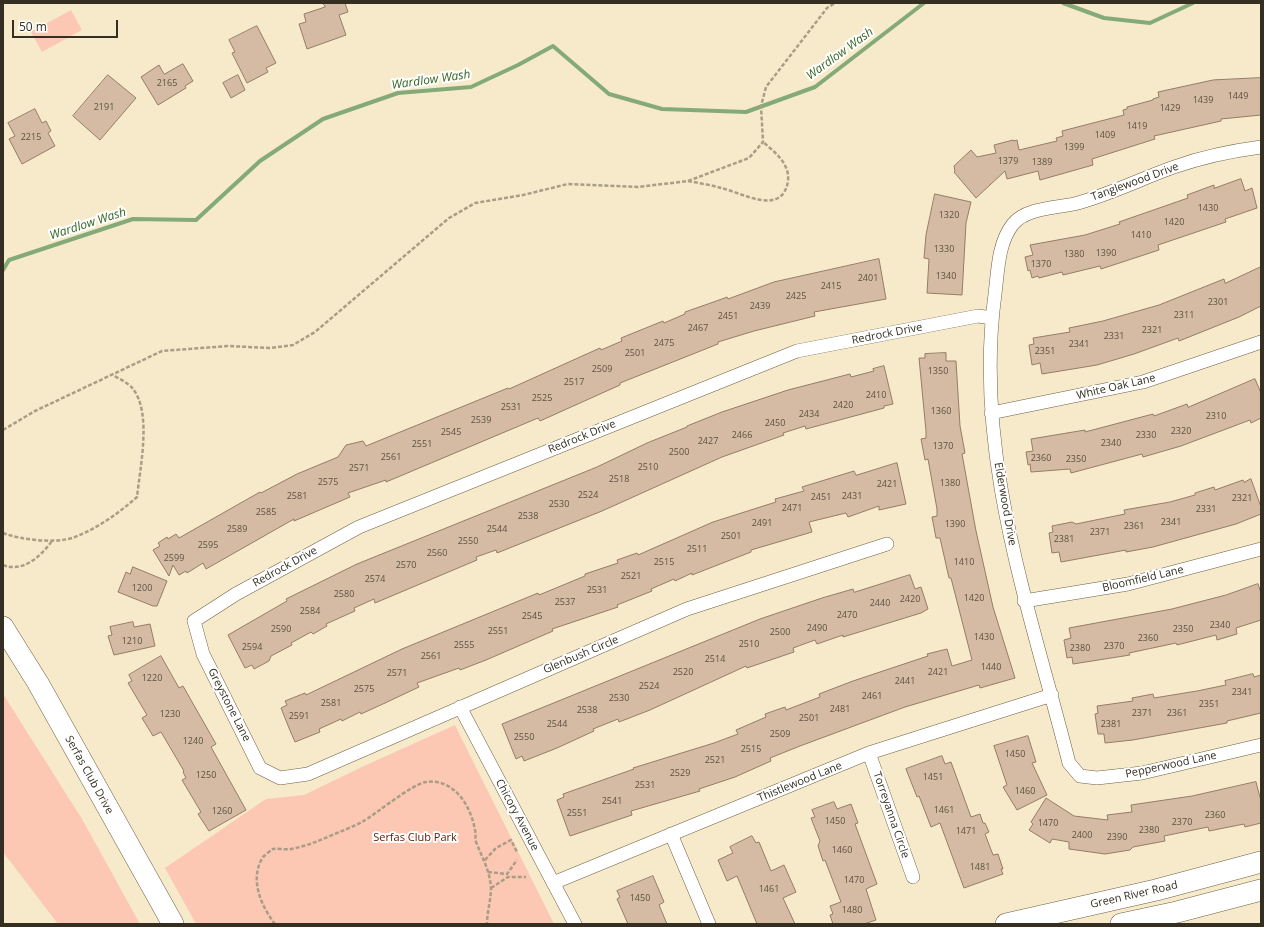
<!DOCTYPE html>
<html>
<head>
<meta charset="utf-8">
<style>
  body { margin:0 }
  #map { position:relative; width:1264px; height:927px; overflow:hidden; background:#f7eaca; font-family:"Open Sans",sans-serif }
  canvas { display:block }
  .frame { position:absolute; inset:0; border:4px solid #342f22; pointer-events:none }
  .scale { position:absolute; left:12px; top:20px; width:106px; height:18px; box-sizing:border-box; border:2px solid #342f22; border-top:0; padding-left:5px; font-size:12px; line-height:14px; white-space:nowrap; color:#342f22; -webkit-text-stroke:3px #fff; paint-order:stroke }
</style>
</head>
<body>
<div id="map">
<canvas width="1264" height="927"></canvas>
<div class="frame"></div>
<div class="scale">50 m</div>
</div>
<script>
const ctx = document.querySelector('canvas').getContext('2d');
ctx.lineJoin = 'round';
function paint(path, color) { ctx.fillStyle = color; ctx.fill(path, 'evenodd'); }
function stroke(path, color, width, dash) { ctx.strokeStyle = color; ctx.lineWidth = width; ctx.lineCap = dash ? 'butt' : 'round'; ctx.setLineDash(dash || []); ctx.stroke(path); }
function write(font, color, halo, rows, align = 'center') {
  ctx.font = font + ' "Open Sans",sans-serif'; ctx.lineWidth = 4; ctx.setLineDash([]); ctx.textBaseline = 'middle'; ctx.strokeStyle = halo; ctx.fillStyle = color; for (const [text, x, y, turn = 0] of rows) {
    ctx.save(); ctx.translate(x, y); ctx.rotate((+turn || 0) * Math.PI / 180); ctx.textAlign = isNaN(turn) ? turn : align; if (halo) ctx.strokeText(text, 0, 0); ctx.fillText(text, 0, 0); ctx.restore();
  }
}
paint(new Path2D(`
  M71,10L82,30L42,52L31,32Z
  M3,694L82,819L140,924H58L3,852Z
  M455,725L554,924H196L165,868L266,799L304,795L364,766Z`), '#fcc7b3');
stroke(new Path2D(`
  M1063,3L1104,18L1150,23L1193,3
  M3,270L9,260L133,219L196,220L260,161L323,119L398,93L471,87L518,65L553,46L609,94L662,109L746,112L815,87L924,3`), '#84ab77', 4);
const building = new Path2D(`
  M323,3H345L348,12L339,15L346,35L307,49L299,24L306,22L304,14L325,7Z
  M257,26L276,63L266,68L268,72L247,83L232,53L235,52L229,40Z
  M183,64L193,81L185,86L186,88L158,105L141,77L159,65L164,74Z
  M108,75L136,98L100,140L73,116Z
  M238,75L245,90L231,98L223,83Z
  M1261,78V115L1221,119V121L1154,136L1155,139L1092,159L1093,165L1040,180L1038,171L1007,179L1005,171L976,198L954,172L955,171L954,166L971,150L977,157L996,153L994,145L1013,140V141L1017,140L1019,150L1057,141L1056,138L1063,136L1062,131L1124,115L1123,110L1127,109V107L1153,100V99L1159,97L1158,92L1213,80Z
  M35,109L42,123L46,121L51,131L48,133L55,146L22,164L9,139L15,136L8,123Z
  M1241,179L1245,191L1252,188L1257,208L1225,219L1226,222L1158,245L1159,250L1101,269L1100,266L1063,275L1062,272L1039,278L1038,276L1032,278L1030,270L1028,271L1025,257L1033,255L1030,245L1085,235L1120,224L1119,222L1188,198L1187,195L1214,185V188Z
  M935,194L971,202L966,223L962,295L927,293L929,259L924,258L926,235Z
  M879,259L886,299L814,312L815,316L754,331L718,342V344L620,383V385L540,421L538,418L386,482V480L348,493L350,497L294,521V519L206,569L203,563L187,573L186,571L179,575L173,565L169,576L153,550L160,546L158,543L167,537L168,539L176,534L179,538L260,492L261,493L297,474L338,457L346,445L363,441L366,446L508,388L509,389L600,348L601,350L622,341L621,338L663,321L664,323L685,314V312L722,299L727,297L728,299L774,282Z
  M1261,267V306L1239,317L1179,341L1178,338L1134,354L1097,365L1042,374L1040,363L1032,365L1029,345L1034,344L1033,338L1070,332L1069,328L1103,321L1159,305L1224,279L1225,283Z
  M946,353V361H956L960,426L965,453L962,454L976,531L993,607L1015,678L980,688L979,685L905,707L800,746L770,758L771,761L735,777L699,789L700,791L631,811L632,815L570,836L557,800L564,797L563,794L634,769L633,768L714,743L738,734L736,730L766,717L765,714L785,707L786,710L820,697L819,694L853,681L928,656L927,654L947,649L952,666L972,660L951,578H949L940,538H936L932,517L937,516V509L928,459L925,460L921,439L926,438V431L919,358H925V354Z
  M884,366L893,404L884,406V408L806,429L805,426L783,433L784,435L722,457L602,511L497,553L496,550L476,557L477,560L375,603L374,599L354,608L355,611L326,624L327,626L313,634L311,632L291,643L292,645L271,656L269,661L254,669L252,665L245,668L228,635L287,601L286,599L357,564L597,467L647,443L687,427V426L722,412L788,390L850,374L851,377L874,371L873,369Z
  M1255,379L1261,393V418L1251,423L1250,420L1181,446L1143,457L1142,454L1071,473L1070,469L1031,472L1030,464L1028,465L1026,452L1033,451L1031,439L1085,430V432L1153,414L1154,416L1187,404L1188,407Z
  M897,463L906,504L879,510V506L848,517L846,513L809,522L812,532L751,550V552L692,575V573L675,581L674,579L651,589L652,591L617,605L618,607L552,629L553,631L486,660L460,670L459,668L417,683L419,687L385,703L361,714L360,712L342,721L341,719L319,729L320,732L295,742L289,728L281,708L287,705L285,701L305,693L306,695L402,649L538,593L539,595L585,576V574L618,563L617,560L637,553L638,555L713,522L776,502L775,499L804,491L802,487L854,471L856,475Z
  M1251,479L1261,507V514L1236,524L1153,547L1126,552V550L1061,562L1059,552L1052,553L1049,533L1053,532L1052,526L1072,522L1076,524L1125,514L1124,510L1170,502L1195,495V493L1214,487L1215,490L1243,480L1244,482Z
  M133,567L167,581L157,606H153L118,592L126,572L130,574Z
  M910,575L915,589L921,587L928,609L921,613L843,637V635L817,644L815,640L793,648L794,652L747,668L746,666L650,710L619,722L618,719L593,729L594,731L557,748L524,761L522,756L516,759L502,724L760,619L822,598L853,589L854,592Z
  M1258,584L1261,593V620L1236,628L1237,634L1217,640L1216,635L1177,645L1176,643L1129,653L1130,655L1073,664L1072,657L1067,658L1064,640L1071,638L1069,628L1172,609L1226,595Z
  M133,622L134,627L150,624L155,646L114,655L108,636L112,635L110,627Z
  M161,656L179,688L183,686L216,744L211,747L246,810L209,831L198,814L201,812L182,780L186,778L183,772L184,771L161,732L153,736L142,718L147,715L128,683L132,681L129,675Z
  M1253,674L1254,677L1261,675V713L1227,721V723L1133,740L1105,743L1104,734H1098L1095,714L1098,713L1097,706L1133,701L1132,698L1153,694L1154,698L1197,691L1226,685L1225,681Z
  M1028,736L1036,762L1032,763L1047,795L1017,810L1003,787L1007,785L994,746Z
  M942,756L945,764L951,762L971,817L980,814L983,823H985L989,832L985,834L993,855L998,854L1003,869H1001L1003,874L964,888L940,823L931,827L919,796L917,797L906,769Z
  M1256,782L1261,801V823L1245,827L1244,824L1209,831L1208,827L1164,836L1165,841L1133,847L1130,850L1105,854L1069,849V842L1052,839L1050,843L1029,830L1033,824L1031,822L1046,798L1074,816L1108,820L1107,815L1132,812L1131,805L1192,796Z
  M834,802L837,809L851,804L858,823L855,824L877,884L866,889L876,920L864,924H833L830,915L833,914L830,906L841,902L825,860L823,861L818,846L820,841L811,818L815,817L812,810Z
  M752,836L756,843L759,842L771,871L784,865L796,892L783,898L795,924H757L737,876L727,881L718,860L733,853L730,847Z
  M653,876L664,902L659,905L667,924H628L617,899L620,897L617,891Z`);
paint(building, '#d5bba3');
stroke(building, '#947c65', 1);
const minor = new Path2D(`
  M1261,147C1231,151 1202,157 1174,167C1140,179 1109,195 1074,204C1055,208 1026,208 1013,224C998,243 998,270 995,294C973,454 1030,609 1069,763L1080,776L1097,778L1142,773L1261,745
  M991,413L1143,382L1261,342
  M887,544L687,609L308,774L280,778L260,768L203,654L194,621L236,594L359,527L797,351L978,316L992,318
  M1024,601L1128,584L1261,549
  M460,707L575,924
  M869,753L913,877
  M671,834L709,924
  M553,883L869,753L1052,695`);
const primary = new Path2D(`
  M3,627L38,683L173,924
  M1006,924L1156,890L1261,862
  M1121,924L1177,912L1261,890`);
stroke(minor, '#6c6144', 14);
stroke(primary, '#6c6144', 22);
stroke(new Path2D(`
  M688,181C699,183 711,185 721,188C743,193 782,217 788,181C790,164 775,152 763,142
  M3,430L35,411L162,351L228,346L270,348L293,345L315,332L449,218L475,203L523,195L568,184L638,187L688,181L749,158L763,142L761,106L766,87L827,8L835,3
  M3,533C21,540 57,544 75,537C98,528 119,513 137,497C140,468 152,413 133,389C129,383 119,379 113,375
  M3,565C23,573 41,556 52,541
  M485,860L496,848L511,840L517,852
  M488,872L507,874L517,860
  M491,888L508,877H526
  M275,924C261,906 249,879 263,857C265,855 270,851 273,849C278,848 285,850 291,849C307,846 321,840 337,833C345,830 354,826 362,822C376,814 412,784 426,782C454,778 471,806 475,830C476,834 475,837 476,842C482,857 490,871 491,888C491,900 487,912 487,924`), '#a89e86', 2.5, [4, 2]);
stroke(minor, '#fff', 13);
stroke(primary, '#fff', 21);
write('9px', '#5c5242', null, [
  ["2165",167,83],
  ["1449",1238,96],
  ["1439",1203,100],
  ["2191",104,107],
  ["1429",1170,108],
  ["1419",1137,126],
  ["1409",1105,135],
  ["2215",31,137],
  ["1399",1074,147],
  ["1379",1008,161],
  ["1389",1042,162],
  ["1430",1208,208],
  ["1320",949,215],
  ["1420",1174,222],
  ["1410",1141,235],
  ["1330",944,249],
  ["1390",1106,253],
  ["1380",1074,254],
  ["1370",1041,264],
  ["1340",946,276],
  ["2401",868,278],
  ["2415",831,286],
  ["2425",796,296],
  ["2301",1218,302],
  ["2439",760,306],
  ["2311",1184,315],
  ["2451",728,316],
  ["2467",698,328],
  ["2321",1152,330],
  ["2331",1114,336],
  ["2475",664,343],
  ["2341",1079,344],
  ["2351",1045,351],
  ["2501",635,353],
  ["2509",602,369],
  ["1350",938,371],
  ["2517",574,382],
  ["2410",876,395],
  ["2525",542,398],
  ["2420",843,405],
  ["2531",511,407],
  ["1360",941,411],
  ["2434",809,414],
  ["2310",1216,416],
  ["2539",481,420],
  ["2450",775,423],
  ["2320",1181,431],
  ["2545",451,432],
  ["2466",742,435],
  ["2330",1146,435],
  ["2427",708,441],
  ["2340",1111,443],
  ["2551",422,444],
  ["1370",943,446],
  ["2500",679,452],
  ["2561",391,457],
  ["2360",1041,458],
  ["2350",1076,459],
  ["2510",648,467],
  ["2571",359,468],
  ["2518",619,479],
  ["2575",328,482],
  ["1380",950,483],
  ["2421",887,484],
  ["2524",588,495],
  ["2581",297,496],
  ["2431",852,496],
  ["2451",821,497],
  ["2321",1242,498],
  ["2530",559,504],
  ["2471",792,508],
  ["2331",1206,509],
  ["2585",266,512],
  ["2538",528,516],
  ["2341",1171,522],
  ["2491",762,523],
  ["1390",955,524],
  ["2361",1134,526],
  ["2589",237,529],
  ["2544",497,529],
  ["2371",1100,532],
  ["2501",731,536],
  ["2381",1064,539],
  ["2550",468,541],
  ["2595",208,545],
  ["2511",697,549],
  ["2560",437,553],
  ["2599",174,558],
  ["2515",664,562],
  ["1410",964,562],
  ["2570",406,565],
  ["2521",631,576],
  ["2574",375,579],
  ["1200",142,588],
  ["2531",597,590],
  ["2580",344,594],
  ["1420",974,598],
  ["2420",910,599],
  ["2537",565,602],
  ["2440",880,603],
  ["2584",310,611],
  ["2470",847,615],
  ["2545",532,616],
  ["2340",1220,625],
  ["2490",817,628],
  ["2590",281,629],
  ["2350",1183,629],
  ["2551",498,631],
  ["2500",780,632],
  ["1430",984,637],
  ["2360",1148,638],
  ["1210",132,641],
  ["2510",749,644],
  ["2555",464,645],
  ["2370",1114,646],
  ["2594",252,647],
  ["2380",1080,648],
  ["2561",431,656],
  ["2514",715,659],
  ["1440",991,667],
  ["2520",683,672],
  ["2421",938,672],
  ["2571",397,673],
  ["1220",152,678],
  ["2441",905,681],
  ["2524",649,686],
  ["2575",364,689],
  ["2341",1242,692],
  ["2461",872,696],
  ["2530",619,698],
  ["2581",331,703],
  ["2351",1209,704],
  ["2481",840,709],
  ["2538",587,710],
  ["2371",1142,713],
  ["2361",1177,713],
  ["1230",170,714],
  ["2591",299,716],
  ["2501",809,718],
  ["2544",557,724],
  ["2381",1111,724],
  ["2509",780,734],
  ["2550",524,737],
  ["1240",193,741],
  ["2515",751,749],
  ["1450",1015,754],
  ["2521",715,760],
  ["2529",680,773],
  ["1250",206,775],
  ["1451",933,777],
  ["2531",645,785],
  ["1460",1025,791],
  ["2541",612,801],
  ["1461",944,810],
  ["1260",222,811],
  ["2551",577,813],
  ["2360",1215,815],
  ["1450",835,821],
  ["2370",1182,822],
  ["1470",1048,823],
  ["2380",1149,830],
  ["1471",966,831],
  ["2400",1082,835],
  ["2390",1117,837],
  ["1460",842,850],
  ["1481",980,867],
  ["1470",854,880],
  ["1461",769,889],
  ["1450",640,898],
  ["1480",852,910]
]);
write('11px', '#342f22', '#fff', [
  ["Tanglewood Drive",1135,182,-20],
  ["Redrock Drive",887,334,-11],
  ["White Oak Lane",1116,387,-13],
  ["Redrock Drive",582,437,-22],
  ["Elderwood Drive",1005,504,80],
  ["Redrock Drive",285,567,-29],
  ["Bloomfield Lane",1143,579,-13],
  ["Glenbush Circle",581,655,-23],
  ["Greystone Lane",229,705,63],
  ["Pepperwood Lane",1171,765,-12],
  ["Serfas Club Drive",89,775,61],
  ["Thistlewood Lane",800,782,-22],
  ["Chicory Avenue",517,815,62],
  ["Torreyanna Circle",891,815,71],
  ["Green River Road",1134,895,-13]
]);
write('11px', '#5b2108', '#fff', [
  ["Serfas Club Park",415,838]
]);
write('italic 12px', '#34651f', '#fff', [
  ["Wardlow Wash",840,54,-36],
  ["Wardlow Wash",431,80,-8],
  ["Wardlow Wash",88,224,-18]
]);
</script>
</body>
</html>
